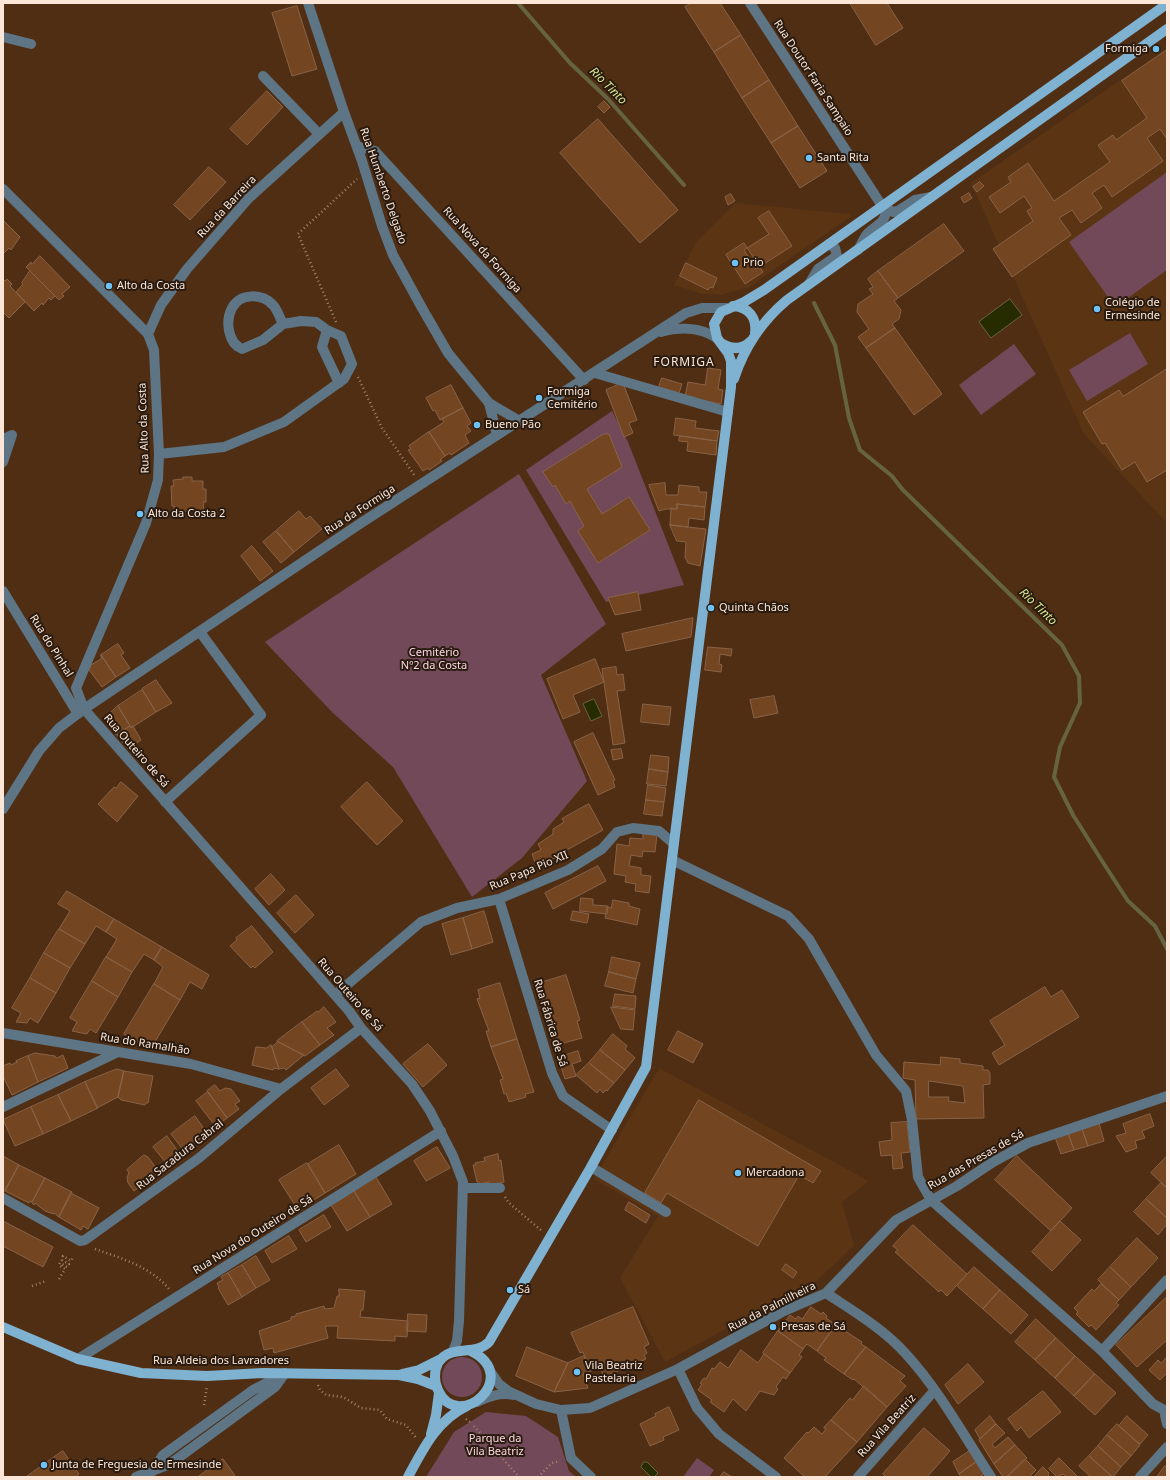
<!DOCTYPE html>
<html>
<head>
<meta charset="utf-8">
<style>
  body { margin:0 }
  #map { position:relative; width:1170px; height:1480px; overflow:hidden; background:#502e14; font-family:"Noto Sans",sans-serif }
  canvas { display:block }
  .frame { position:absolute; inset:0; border:4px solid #fbe6d7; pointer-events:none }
</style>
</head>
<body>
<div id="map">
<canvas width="1170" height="1480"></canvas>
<div class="frame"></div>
</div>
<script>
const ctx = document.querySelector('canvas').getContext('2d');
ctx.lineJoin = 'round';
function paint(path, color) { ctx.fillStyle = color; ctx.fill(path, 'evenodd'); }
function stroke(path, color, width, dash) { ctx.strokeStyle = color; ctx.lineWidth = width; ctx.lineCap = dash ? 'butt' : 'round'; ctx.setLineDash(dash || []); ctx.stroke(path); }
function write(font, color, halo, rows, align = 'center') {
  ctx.font = font + ' "Noto Sans",sans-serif'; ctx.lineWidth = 4; ctx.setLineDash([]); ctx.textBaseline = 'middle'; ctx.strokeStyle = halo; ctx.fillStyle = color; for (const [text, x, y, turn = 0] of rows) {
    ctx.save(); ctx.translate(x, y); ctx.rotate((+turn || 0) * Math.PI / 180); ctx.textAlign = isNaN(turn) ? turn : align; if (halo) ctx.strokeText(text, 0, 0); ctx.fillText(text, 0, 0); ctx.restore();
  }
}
paint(new Path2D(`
  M1167,48V523L1084,434L971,183Z
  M735,203L849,214L851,216L749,287L720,295L704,294L674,285L697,241Z
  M659,1068L869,1181L842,1202L854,1246L803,1293L749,1316L665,1362L620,1278L658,1216L594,1179Z`), '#5b3414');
paint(new Path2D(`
  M1167,172V270L1115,307L1069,242Z
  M1130,333L1148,364L1087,401L1069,370Z
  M1014,344L1036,374L981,415L959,385Z
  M612,411L628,442L684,585L606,602L526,470Z
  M519,474L606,624L541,675L587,781L522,858L472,897L393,767L333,713L265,642Z
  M442 1377a20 20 0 1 1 40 0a20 20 0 1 1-40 0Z
  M486,1412L526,1416L558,1437L569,1471L576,1477H426L454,1432Z
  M697,1458L714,1470L709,1477H683Z`), '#724958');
const water = new Path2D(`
  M1010,299L1022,315L991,338L979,322Z
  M594,699L602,716L591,721L583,704Z
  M644,1462H647L658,1473L654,1477H651L641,1467Z`);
paint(water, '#262c00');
stroke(water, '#666440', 1);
stroke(new Path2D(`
  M518,3L570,63L608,99L684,185
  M814,303L835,345L849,418L860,450L892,476L902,489L1062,645L1079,676L1080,703L1060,747L1054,777L1073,815L1104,864L1128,901L1155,926L1167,949`), '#666440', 4);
const building = new Path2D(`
  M692,3H720L741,35L714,52L685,7Z
  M850,3H887L903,28L876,45Z
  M297,6L317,69L292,76L272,13Z
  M741,35L769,80L742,98L714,52Z
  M1167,50V139L1160,129L1147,138L1163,161L1112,197L1104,185L1092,193L1102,208L1081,223L1072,210L1059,218L1071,235L1012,277L993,249L1033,221L1027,211L1032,208L1024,196L1000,213L989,197L1011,182L1008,177L1028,163L1054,201L1110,162L1098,145L1113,135L1116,140L1147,118L1122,81Z
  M769,80L798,126L771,143L742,98Z
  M267,91L283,107L247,145L230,129Z
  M604,101L610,107L604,113L598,107Z
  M598,119L678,210L640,243L560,153Z
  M798,126L827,171L800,188L771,143Z
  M209,167L226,182L190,220L174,205Z
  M980,182L984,186L977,192L973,187Z
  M969,193L972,198L964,203L961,198Z
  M731,194L735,201L728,205L725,197Z
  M769,211L792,246L756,269L744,250L769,234L758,218Z
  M3,220L20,237L11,250L9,248L3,254Z
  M944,224L964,251L898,298L878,271Z
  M744,243L763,272L745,284L726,255Z
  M40,256L70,287L62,294L64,296L59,300L26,267L31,262L32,264Z
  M686,263L717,278L713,288L710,287L708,290L680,276Z
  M30,271L55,296L51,300L49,298L43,305L42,303L34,311L16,292L23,284L22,283Z
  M878,271L898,298L894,301L901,310L899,319L892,324L895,328L866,348L858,337L869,329L857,312L858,304L873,294L869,289L873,287L868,279Z
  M3,279L5,281L7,279L12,284L10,286L25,302L9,318L4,313L3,314Z
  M895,328L942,394L914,415L866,348Z
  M708,368L721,370L718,389L723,390L721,404L685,397L688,382L705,385Z
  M1167,369V470L1147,482L1135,462L1122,470L1105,443L1102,444L1083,412L1119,390L1123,396Z
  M662,378L682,384L679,393L659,387Z
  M623,383L637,420L629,423L633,433L624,437L606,390Z
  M451,385L463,408L440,420L435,410L433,411L426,398Z
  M463,408L471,423L467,426L471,431L465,435L469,443L451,455L450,453L445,456L429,432L444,422L442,419Z
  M676,418L696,421L695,428L719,431L717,441L674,435Z
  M429,432L445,456L440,460L442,461L429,470L428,468L423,471L408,450L411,449L409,446Z
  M604,434H609L622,467L587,489L602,514L629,497L650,530L598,563L578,531L584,526L570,501L566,504L555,485L553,487L543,472Z
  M680,436L717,441L716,455L687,451L688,442L679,441Z
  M183,477H192V481H203V489H206V502H203L204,511L174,512V506H172L171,486H174L173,480L183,479Z
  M665,483L666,495H678L679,485L699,487V492H707L705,507L677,504V509H666L659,511L649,485Z
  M677,504L705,507L704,520L689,518L688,527L670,525L671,508L677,509Z
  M299,511L306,519L310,516L322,529L294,552L276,531Z
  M670,525L706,529L700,566L688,563L685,557L686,542L677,541Z
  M276,531L294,552L281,563L263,542Z
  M252,546L273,571L260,581L241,556Z
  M638,592L641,610L615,615L608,598Z
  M693,618L691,637L626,651L622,634Z
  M118,644L124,653L121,655L130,668L116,677L101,655Z
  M708,647L732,649L731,656L720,654L719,664L722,665L721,672L705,670Z
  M101,655L116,677L102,687L89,670L91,665L101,659Z
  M595,659L604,682L573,695L580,712L563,719L547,679Z
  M616,667L617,675L623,674L625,690L617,691L625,743L613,745L602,669Z
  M156,680L172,703L156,712L142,689Z
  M142,690L156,712L131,728L118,706Z
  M774,696L778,713L754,718L750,700Z
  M643,704L671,707L669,725L641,722Z
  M118,706L130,726L116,735L111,729L108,719L110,713Z
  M130,726L131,728L133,726L141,740L128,749L117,735Z
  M593,733L615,780L613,781L615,787L598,795L574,742Z
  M621,749L623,758L613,760L611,750Z
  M651,755L669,757L668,772L649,769Z
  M649,769L668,772L666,786L647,784Z
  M121,782L138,796L117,822L98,804L114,787L116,788Z
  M367,782L403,821L377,845L341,807Z
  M648,785L666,788L664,802L646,800Z
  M646,800L664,802L662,816L644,814Z
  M589,804L603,830L565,851L562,855L538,865L535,862L532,854L541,850L538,844L553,834V829L564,822L562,819Z
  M643,834L657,835L655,852L643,851L642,857L631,855L629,866L641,868V875L651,876L649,893L635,891L636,884L625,882L626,876L614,874L617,844L629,846L630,838L643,839Z
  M598,866L606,881L553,909L545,893Z
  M271,874L285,890L269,905L255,889Z
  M67,891L114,919L106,932L96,926L85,944L59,929L70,911L58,904Z
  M296,895L314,915L295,933L277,913Z
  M581,898L593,899V905L608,906L607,914L580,911Z
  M613,900L629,903V906L640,909L637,925L605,918L607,907L611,908Z
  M484,911L493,942L472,949L463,918Z
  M573,911L589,914L587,923L571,920Z
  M463,918L472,949L451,955L442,924Z
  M114,919L162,947L154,960L144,954L132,972L106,957L117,939L106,932Z
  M252,926L273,952L255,968L253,966L251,968L230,946L237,940L236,938Z
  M59,929L85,944L70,968L44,953Z
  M162,947L209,975L202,989L190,982L180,1000L154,984L163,967L154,960Z
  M44,953L70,968L56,993L30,978Z
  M106,957L132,972L118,997L92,981Z
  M612,957L640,963L636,979L609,972Z
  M609,972L636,979L633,993L605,986Z
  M566,975L580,1020L577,1021L582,1038L556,1045L537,984Z
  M30,978L56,993L38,1023L30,1018L27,1023L16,1022L21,1013L12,1008Z
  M92,981L118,997L96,1033L90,1029L87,1034L72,1031L77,1022L70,1018Z
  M500,983L517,1039L491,1047L486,1031H489L477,999L480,998L478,990Z
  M154,984L180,1000L153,1045L138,1043L137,1040L132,1041L133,1039L124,1034Z
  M1045,987L1051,997L1062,990L1079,1017L999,1065L992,1053L1005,1045L990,1021Z
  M615,994L636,996L635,1009L613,1006Z
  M324,1007L336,1022L327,1028L334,1035L320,1045L302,1022L317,1011L318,1012Z
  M611,1007L635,1010L633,1030L621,1029Z
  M302,1022L320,1045L305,1056L277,1041Z
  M678,1031L703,1044L693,1063L668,1050Z
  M613,1034L627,1046L625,1049L635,1058L625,1070L600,1050Z
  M517,1039L534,1092L525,1094L526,1097L509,1102L506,1093L504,1094L500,1080L503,1079L491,1047Z
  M278,1042L304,1055L286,1070L284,1068L279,1069L272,1047Z
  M428,1044L447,1065L423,1087L403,1064Z
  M271,1045L279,1069L274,1068L273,1070L252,1065L256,1047L266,1048Z
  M600,1050L625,1070L614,1083L589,1063Z
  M578,1051L581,1061L572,1064L576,1076L565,1079L558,1058Z
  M35,1053L55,1056V1057L57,1058L63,1055L68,1068L38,1082L28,1056Z
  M28,1056L38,1082L12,1095L3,1076V1066L10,1063L11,1065L17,1062L16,1061Z
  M941,1057L960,1059V1063L983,1066V1070H988L990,1073V1084L983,1085L984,1118L916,1119L915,1080L903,1078L904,1062L940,1065ZM929,1081L963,1086L965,1103L948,1101L949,1097H929Z
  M589,1063L614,1083L607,1091L606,1090L603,1093L600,1089L597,1093L576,1075Z
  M117,1069L124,1071L118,1097L97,1108L85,1082Z
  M336,1069L349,1086L324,1105L311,1088Z
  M124,1071L153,1076L148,1103H146L145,1105L121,1100L118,1097Z
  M85,1082L98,1108L71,1121L58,1095Z
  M215,1085L220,1091L225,1088L231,1089L240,1101L235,1104L239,1109L227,1118L207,1091Z
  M208,1092L227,1118L216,1127L196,1101Z
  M58,1095L71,1121L43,1134L31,1107Z
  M699,1100L821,1171L813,1183L799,1175L758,1246L667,1193L661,1203L645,1193Z
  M31,1107L43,1134L15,1146L3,1120Z
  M1150,1114L1154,1126L1142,1131L1145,1138L1135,1141L1137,1148L1126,1152L1116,1136L1126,1133L1123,1124Z
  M195,1116L207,1133L184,1151L171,1134Z
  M907,1122L910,1152L901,1153L903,1168L893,1169L892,1155L881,1156L879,1142L892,1140L891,1123Z
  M1099,1123L1104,1141L1088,1146L1082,1129Z
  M1082,1129L1088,1146L1074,1150L1068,1133Z
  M1068,1133L1074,1150L1061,1154L1055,1137Z
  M167,1136L180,1154L167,1164L153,1147Z
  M339,1145L356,1174L325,1193L308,1164Z
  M437,1147L450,1168L426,1181L414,1161Z
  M498,1154L499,1161L501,1160L504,1182L490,1185L489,1182L480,1184L479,1182H477L473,1165H476L475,1163L485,1161L484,1158Z
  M144,1155L148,1157L157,1169L158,1173L134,1191L128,1183L127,1177L129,1173L127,1170Z
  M3,1156L19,1165L5,1191L3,1190Z
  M1017,1156L1072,1208L1051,1231L995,1180Z
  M1167,1156V1188L1151,1173Z
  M307,1163L325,1193L298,1210L279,1180Z
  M19,1165L45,1178L32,1202L30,1201L29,1203L5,1191Z
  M376,1177L392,1204L370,1217L354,1191Z
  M45,1178L72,1192L59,1217L54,1213V1214L45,1211L35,1203L34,1205L32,1203Z
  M1161,1183L1167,1188V1218L1146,1199Z
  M354,1191L370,1217L347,1231L331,1205Z
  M71,1193L99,1208L88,1229L83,1226L81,1230L59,1217Z
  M1146,1199L1167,1218V1224L1158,1235L1134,1212Z
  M629,1202L650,1215L646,1223L625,1210Z
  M324,1215L331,1227L306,1242L299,1230Z
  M3,1221L53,1247L43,1267L3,1246Z
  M1060,1221L1081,1240L1052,1271L1032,1252Z
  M913,1225L967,1274L947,1296L941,1290L939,1292L895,1252L898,1250L893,1246Z
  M289,1236L297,1249L272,1263L265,1251Z
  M1137,1238L1158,1258L1131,1287L1110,1267Z
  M256,1256L270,1280L256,1288L242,1265Z
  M786,1264L797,1272L793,1278L782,1270Z
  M242,1265L256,1288L242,1297L228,1273Z
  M974,1267L1000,1290L983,1309L957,1286Z
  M1110,1267L1131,1287L1119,1300L1098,1280Z
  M228,1273L242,1297L228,1305L218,1288L219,1287L217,1283L223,1280L221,1277Z
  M1101,1284L1119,1300L1116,1303L1119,1305L1096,1330L1091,1325L1089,1327L1076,1314L1078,1312L1074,1308L1092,1289L1094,1291Z
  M339,1289L365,1291L363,1310H361L360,1317L408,1321L407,1337L395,1336V1341L337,1338L338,1326H325L328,1338L274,1353L273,1348L264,1350L259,1331L291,1320V1317L296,1316V1314L324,1306L325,1309L334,1308L337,1296H339Z
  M1000,1290L1028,1315L1011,1334L983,1309Z
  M1167,1297V1340L1137,1367L1116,1345Z
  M633,1307L649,1344L644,1347L647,1353L644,1355L646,1359L604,1377L600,1367L591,1371L583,1352L580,1353L571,1333Z
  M811,1307L821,1314L823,1312L827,1316L826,1318L836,1325L817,1351L807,1344L803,1349L778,1331L790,1315L796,1319L798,1316L802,1319Z
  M408,1314L427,1315L426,1332L407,1331Z
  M1036,1319L1056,1338L1035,1360L1015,1342Z
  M836,1325L862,1342L861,1344L866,1347L844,1374L824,1360L826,1358L817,1351Z
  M778,1331L803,1349L799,1355L802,1357L790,1373L763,1353Z
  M1056,1338L1075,1356L1055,1378L1035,1360Z
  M527,1347L568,1363L554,1392L516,1376Z
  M866,1347L905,1376L900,1381L906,1386L887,1407L854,1379L853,1380L844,1374Z
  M741,1350L758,1363L764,1354L790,1373L786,1379L783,1377L776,1387L778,1389L774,1395L760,1391L746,1411L733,1399L724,1412L710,1402L712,1400L698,1390L702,1384L700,1383L704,1378L706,1379L712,1368L714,1369L720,1362L728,1368Z
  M584,1356L591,1371L583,1374L588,1388L554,1392L568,1363Z
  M1075,1356L1095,1374L1074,1396L1055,1378Z
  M1167,1357V1373L1160,1380L1149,1370L1158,1360L1161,1363Z
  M968,1364L984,1382L958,1404L945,1385Z
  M1095,1374L1116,1393L1095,1415L1074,1396Z
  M864,1386L887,1407L857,1442L831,1420L850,1398L852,1400Z
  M1043,1391L1061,1412L1029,1438L1021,1427L1017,1431L1008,1419Z
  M669,1407L679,1430L663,1437L664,1440L650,1446L640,1424L656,1416L655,1414Z
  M990,1416L996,1424L980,1439L975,1430Z
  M1127,1416L1148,1435L1140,1444L1119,1426Z
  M831,1420L857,1442L825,1477H805L784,1458L807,1432L808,1433L814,1427L822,1434L826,1429L824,1428Z
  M996,1424L1005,1433L992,1444L995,1448L1008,1437L1015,1445L994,1464L979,1440Z
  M1117,1424L1140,1445L1131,1456L1107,1435Z
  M924,1428L950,1451L927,1477H886L883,1474Z
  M1107,1435L1131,1456L1121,1467L1098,1446Z
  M1015,1445L1027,1458L1007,1477H1003L994,1464Z
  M1098,1446L1121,1467L1113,1477L1089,1456Z
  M971,1450L976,1462L959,1474L953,1462Z
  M63,1451L79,1474L76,1477H26Z
  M1089,1456L1112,1477H1091L1079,1466Z
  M1059,1458L1078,1477H1067L1063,1474L1057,1477L1049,1469Z
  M223,1459L236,1477H198Z
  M1025,1459L1036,1470L1029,1477H1007Z
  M976,1462L984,1474L979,1477H961L959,1474Z
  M1165,1466L1167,1468V1477H1157Z
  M1043,1467L1049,1473L1048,1475L1050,1477H1034Z
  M724,1472L732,1477H720Z`);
paint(building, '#744521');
stroke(building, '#886348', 1);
stroke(new Path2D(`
  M336,322L298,234L357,179
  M358,377L382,428L415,476
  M505,1197L509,1203L542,1231
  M95,1249C121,1258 151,1267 169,1289
  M59,1279L65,1269L59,1265L60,1263L67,1267L69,1264L62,1260L63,1256L71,1261L73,1257
  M32,1286L46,1281
  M318,1385L320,1390L326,1395L343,1397L361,1408L380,1410L387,1419L406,1425L417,1439
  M204,1405L207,1386
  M466,1419L471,1423
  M474,1426L519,1477
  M538,1477L552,1463L560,1461`), '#a18570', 2.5, [1, 3]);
stroke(new Path2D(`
  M308,3L344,112L362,161L382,226L393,255L422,308L448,353L489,403L518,420
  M750,3L886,212C884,224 876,225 868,233C864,237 861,245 858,250
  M3,37L31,44
  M263,76L319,134
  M357,146L375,151L584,380
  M3,189L148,334L154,350L159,454L158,480L146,523L76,688L84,709L349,1011L361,1028L412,1084L430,1111L453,1156L463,1182L459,1321L457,1341L453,1351
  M883,206L893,212L898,211L915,200L931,197
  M809,284L818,269L837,256L835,248L829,244
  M283,324C280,318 277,309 273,305C262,293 240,293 232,308C225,321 228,343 242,349L263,340L283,324L301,321L316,322L327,330
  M661,332C679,327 700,327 717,338
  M148,334L161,305L187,269L249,198L344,112
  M595,373L728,412
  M489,403L497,435
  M3,439L12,435L3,462
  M159,454L224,447L284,422L344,379L352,364L341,336L327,330L322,347L339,383
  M3,591L78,714
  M165,802L261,715L200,632
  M3,809L39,751L59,728L84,709L361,523L686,313L702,308H726
  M672,860L788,916L809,939L876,1055L906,1091L912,1120L918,1177L931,1200L1102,1351L1153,1404L1166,1411
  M499,899L552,1073L563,1096L612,1130
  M335,995L421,922L457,908L499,899L568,870L602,849L617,832L633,828L659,831L674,844
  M3,1033L191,1064L281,1089
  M3,1107L118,1052
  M591,1167L666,1212
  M463,1188H500
  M3,1198L80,1241L85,1240L199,1158L281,1089L361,1028
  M826,1293C853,1311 884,1329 906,1354C939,1390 964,1436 991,1477
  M1102,1351L1167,1280
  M78,1359L441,1131
  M678,1369L697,1408L719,1434L776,1477
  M490,1371L499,1384L508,1391L536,1404L561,1410L590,1408L678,1369L782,1312L826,1293L896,1220L957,1186L993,1162L1028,1143L1167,1096
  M477,1402C488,1397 500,1392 513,1395
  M561,1410L571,1458L591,1477
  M1167,1410L1165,1415L1167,1424
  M153,1471L163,1455L253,1390L282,1375
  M136,1477L170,1464L275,1387L285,1373
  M858,1477L934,1391
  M1140,1477L1167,1447`), '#5d7584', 10);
stroke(new Path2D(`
  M733,306C749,307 757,318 755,333
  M721,343C732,350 742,350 751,341
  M734,379C744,348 762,321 787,300L1167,29
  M3,1327L78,1359L141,1373L207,1376L263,1373L399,1375L418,1379L436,1386
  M471,1351C523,1377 458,1434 438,1390C434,1382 434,1371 438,1363C451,1343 474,1357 489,1342L591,1167L646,1067L731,387V361L728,353L717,338L714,324L721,312L744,302L764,290L1167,4
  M402,1374L419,1370L441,1359
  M431,1434L436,1415L439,1393
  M408,1477C423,1449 437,1420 467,1406`), '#7fb1d0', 10);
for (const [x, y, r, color] of [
  [1156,49,4,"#6fc2f4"],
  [809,158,4,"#6fc2f4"],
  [735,263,4,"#6fc2f4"],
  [109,286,4,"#6fc2f4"],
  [1097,309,4,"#6fc2f4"],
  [539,398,4,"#6fc2f4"],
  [477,425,4,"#6fc2f4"],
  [140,514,4,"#6fc2f4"],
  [711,608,4,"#6fc2f4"],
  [738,1173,4,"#6fc2f4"],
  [510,1290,4,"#6fc2f4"],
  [773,1327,4,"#6fc2f4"],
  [577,1372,4,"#6fc2f4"],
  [44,1465,4,"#6fc2f4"]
]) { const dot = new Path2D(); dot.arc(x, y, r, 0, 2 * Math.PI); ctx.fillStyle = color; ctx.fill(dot); stroke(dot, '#2a1b10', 1.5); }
write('11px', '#fbe6d7', '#2a1b10', [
  ["Formiga",1148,49,"right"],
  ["Santa Rita",817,158],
  ["Prio",743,263],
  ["Alto da Costa",117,286],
  ["Colégio de",1105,303],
  ["Ermesinde",1105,316],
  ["Formiga",547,392],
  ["Cemitério",547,405],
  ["Bueno Pão",485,425],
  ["Alto da Costa 2",148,514],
  ["Quinta Chãos",719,608],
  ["Mercadona",746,1173],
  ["Sá",518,1290],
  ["Presas de Sá",781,1327],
  ["Vila Beatriz",585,1366],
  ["Pastelaria",585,1379],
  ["Junta de Freguesia de Ermesinde",52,1465]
], 'left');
write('11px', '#fbe6d7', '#2a1b10', [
  ["Rua Doutor Faria Sampaio",813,78,57],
  ["Rua Humberto Delgado",383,186,71],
  ["Rua da Barreira",227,207,-47],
  ["Rua Nova da Formiga",482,250,48],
  ["Rua Alto da Costa",144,428,-92],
  ["Rua da Formiga",360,510,-33],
  ["Rua do Pinhal",51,646,58],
  ["Rua Outeiro de Sá",136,751,49],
  ["Rua Papa Pio XII",529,871,-23],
  ["Rua Outeiro de Sá",350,995,49],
  ["Rua Fábrica de Sá",550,1023,73],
  ["Rua do Ramalhão",145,1044,9],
  ["Rua Sacadura Cabral",180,1155,-38],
  ["Rua das Presas de Sá",976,1160,-30],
  ["Rua Nova do Outeiro de Sá",253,1235,-32],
  ["Rua da Palmilheira",772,1307,-27],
  ["Rua Aldeia dos Lavradores",221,1361],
  ["Rua Vila Beatriz",887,1426,-48]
]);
write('11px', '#fbd6e2', '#2a1b10', [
  ["Cemitério",434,653],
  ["Nº2 da Costa",434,666],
  ["Parque da",495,1439],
  ["Vila Beatriz",495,1452]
]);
write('italic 12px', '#d5e48d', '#2a1b10', [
  ["Rio Tinto",608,86,45],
  ["Rio Tinto",1038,607,44]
]);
ctx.letterSpacing = '1px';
write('12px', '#fbe6d7', '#2a1b10', [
  ["FORMIGA",684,363]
]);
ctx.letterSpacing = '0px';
</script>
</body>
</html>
